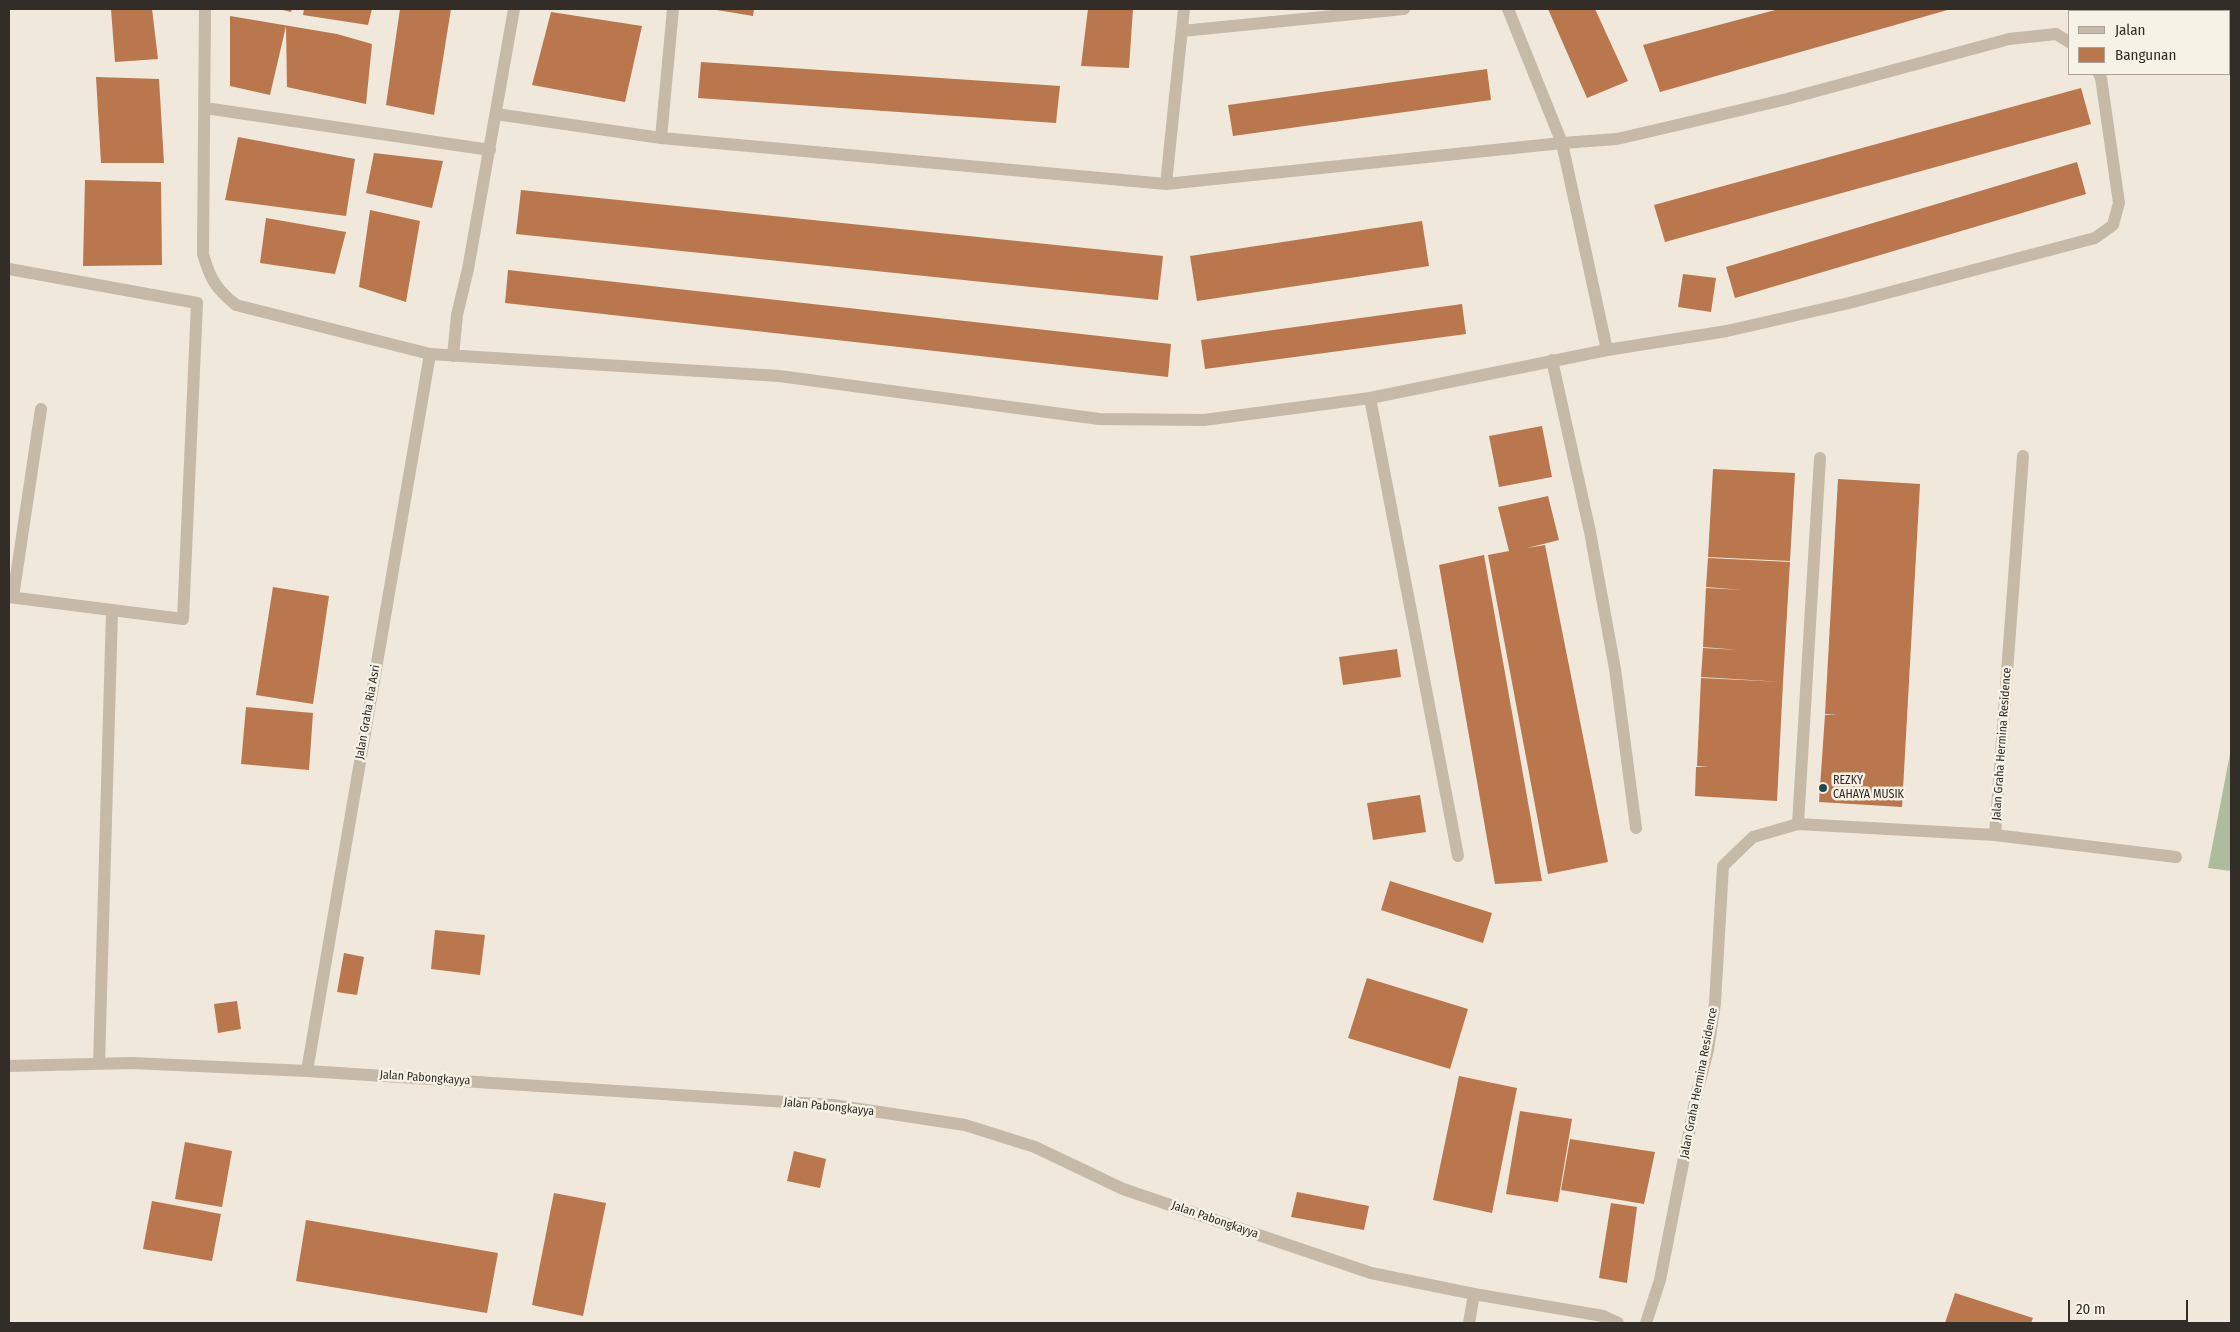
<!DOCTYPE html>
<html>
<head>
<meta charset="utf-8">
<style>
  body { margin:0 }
  #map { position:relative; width:2240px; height:1332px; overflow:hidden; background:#efe8db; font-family:"Fira Sans Condensed",sans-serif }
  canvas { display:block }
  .frame { position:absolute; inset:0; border:10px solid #332d27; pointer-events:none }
  .legend { position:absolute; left:2068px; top:10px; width:162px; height:65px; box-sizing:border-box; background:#f7f2e6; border:1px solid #a9a39a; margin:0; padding:6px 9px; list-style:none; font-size:15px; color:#332d27 }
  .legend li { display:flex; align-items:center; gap:10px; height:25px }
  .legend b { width:25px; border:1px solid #a9a39a }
  .scale { position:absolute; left:2068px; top:1300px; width:120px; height:22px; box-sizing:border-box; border:2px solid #332d27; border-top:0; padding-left:6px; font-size:15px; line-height:18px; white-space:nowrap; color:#332d27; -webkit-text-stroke:4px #f7f2e6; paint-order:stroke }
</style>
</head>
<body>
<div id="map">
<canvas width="2240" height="1332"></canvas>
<div class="frame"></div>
<ul class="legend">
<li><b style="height:6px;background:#c6b9a8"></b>Jalan</li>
<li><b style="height:14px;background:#ba764d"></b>Bangunan</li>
</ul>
<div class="scale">20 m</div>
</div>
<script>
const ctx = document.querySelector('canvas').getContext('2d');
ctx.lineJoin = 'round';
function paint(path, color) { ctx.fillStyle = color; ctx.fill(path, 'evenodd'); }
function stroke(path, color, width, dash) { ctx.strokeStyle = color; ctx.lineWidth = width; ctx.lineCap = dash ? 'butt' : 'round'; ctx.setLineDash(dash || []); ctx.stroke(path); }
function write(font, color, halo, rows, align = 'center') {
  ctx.font = font + ' "Fira Sans Condensed",sans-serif'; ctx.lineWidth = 5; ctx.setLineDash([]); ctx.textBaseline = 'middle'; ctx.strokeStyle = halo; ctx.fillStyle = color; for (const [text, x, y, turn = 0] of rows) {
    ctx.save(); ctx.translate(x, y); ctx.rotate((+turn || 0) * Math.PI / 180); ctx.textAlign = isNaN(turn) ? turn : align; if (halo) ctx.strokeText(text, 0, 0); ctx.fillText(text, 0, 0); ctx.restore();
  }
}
paint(new Path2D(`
  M2231,749V871L2208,868Z`), '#adbc9c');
paint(new Path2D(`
  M111,9H152L158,59L115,62Z
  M279,9H292L291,12Z
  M304,9H372L368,25L303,15Z
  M400,9H451L434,115L386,105Z
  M717,9H754L753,16L717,10Z
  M1088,9H1133L1129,68L1081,66Z
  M1548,9H1595L1628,81L1587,98Z
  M1779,9H1951L1660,92L1643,45Z
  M551,12L642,26L625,102L532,85Z
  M230,16L337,34L372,44L366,104L287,87L286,26L270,95L230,86Z
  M701,62L1060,86L1056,123L698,98Z
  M1487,69L1491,100L1233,136L1228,105Z
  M96,77L159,79L164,163H101Z
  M2081,88L2091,124L1665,242L1654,205Z
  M238,137L355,159L346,216L225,200Z
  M374,153L443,161L432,208L366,193Z
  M2077,162L2086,194L1735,298L1726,267Z
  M85,180L161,182L162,265L83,266Z
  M521,190L1163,256L1158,300L516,234Z
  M370,210L420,221L406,302L359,287Z
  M266,218L346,232L335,274L260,263Z
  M1422,221L1429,266L1197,301L1190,256Z
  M508,270L1171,344L1168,377L505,303Z
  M1683,274L1716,278L1711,312L1678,307Z
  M1462,304L1466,334L1205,369L1201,340Z
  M1542,426L1552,477L1499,487L1489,436Z
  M1713,469L1795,473L1790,561L1708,557Z
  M1838,479L1920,484L1902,807L1819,802L1825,715H1837L1825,714Z
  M1548,496L1559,540L1527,548L1545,545L1608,862L1548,874L1488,555L1509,551L1498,507Z
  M1484,555L1542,881L1495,884L1439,565Z
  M1708,558L1790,562L1783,682L1701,677L1703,648L1739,650L1703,647L1706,588L1743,590L1706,587Z
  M273,587L329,596L313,704L256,695Z
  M1397,649L1401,677L1343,685L1339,657Z
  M1701,678L1783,682L1777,801L1695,796L1696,767H1709L1697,766Z
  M246,707L313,713L309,770L241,764Z
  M1420,795L1426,832L1373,840L1367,803Z
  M1390,881L1492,913L1483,943L1381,910Z
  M435,930L485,935L480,975L431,969Z
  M344,953L364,957L357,995L337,992Z
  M1367,978L1468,1009L1450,1069L1348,1038Z
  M237,1001L241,1029L218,1033L214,1004Z
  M1459,1076L1517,1088L1492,1213L1433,1200Z
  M1520,1111L1572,1119L1558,1202L1506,1194Z
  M1570,1139L1655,1152L1644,1204L1561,1190Z
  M185,1142L232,1151L222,1207L175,1199Z
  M794,1151L826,1159L820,1188L787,1181Z
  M1297,1192L1369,1206L1364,1230L1291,1217Z
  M554,1193L606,1203L583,1316L532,1305Z
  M152,1201L221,1214L212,1261L143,1249Z
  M1611,1203L1637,1207L1627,1283L1599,1278Z
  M306,1220L498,1253L487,1313L296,1281Z
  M1955,1293L2033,1318L2031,1323H1945Z`), '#ba764d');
stroke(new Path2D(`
  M205,9L203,254C210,279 216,289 236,305L430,354L779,376L1099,419L1204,420L1370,398L1607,350L1727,331L1849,303L2095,238L2113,225L2119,203L2101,78L2099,74
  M1508,9L1562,143L1617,139L1673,126L1787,99L2009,39L2056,34L2069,42
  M1182,31L1404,9
  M205,108L490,150
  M496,114L661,138L1166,184L1184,9
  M661,138L673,9
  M1166,184L1562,143L1607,350
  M9,269L197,303L183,619L9,597
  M453,356L457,315L468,269L514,9
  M1552,360L1590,532L1615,669L1636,828
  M1370,398L1458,856
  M13,597L41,409
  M1798,824L1820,458
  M1995,835L2176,857
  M99,1064L112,611
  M9,1066L132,1063L307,1071L833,1105L965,1125L1035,1147L1123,1189L1371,1273L1474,1294L1603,1316L1618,1323
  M307,1071L430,354
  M1469,1323L1474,1294
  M1646,1323L1660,1280L1697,1092L1708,1050L1715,1003L1723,866L1753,837L1798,824L1995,835L2023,456`), '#c6b9a8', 12);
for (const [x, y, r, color] of [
  [1823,788,5,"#214751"]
]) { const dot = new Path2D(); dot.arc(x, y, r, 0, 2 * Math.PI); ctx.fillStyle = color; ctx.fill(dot); stroke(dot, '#f7f2e6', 2); }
write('12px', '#332d27', '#f7f2e6', [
  ["Jalan Graha Ria Asri",368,712,-80],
  ["Jalan Graha Hermina Residence",2002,744,-86],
  ["Jalan Pabongkayya",425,1078,4],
  ["Jalan Graha Hermina Residence",1699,1083,-79],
  ["Jalan Pabongkayya",829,1107,6],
  ["Jalan Pabongkayya",1215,1220,19]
]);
write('12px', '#332d27', '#f7f2e6', [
  ["REZKY",1833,781],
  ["CAHAYA MUSIK",1833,795]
], 'left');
</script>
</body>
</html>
